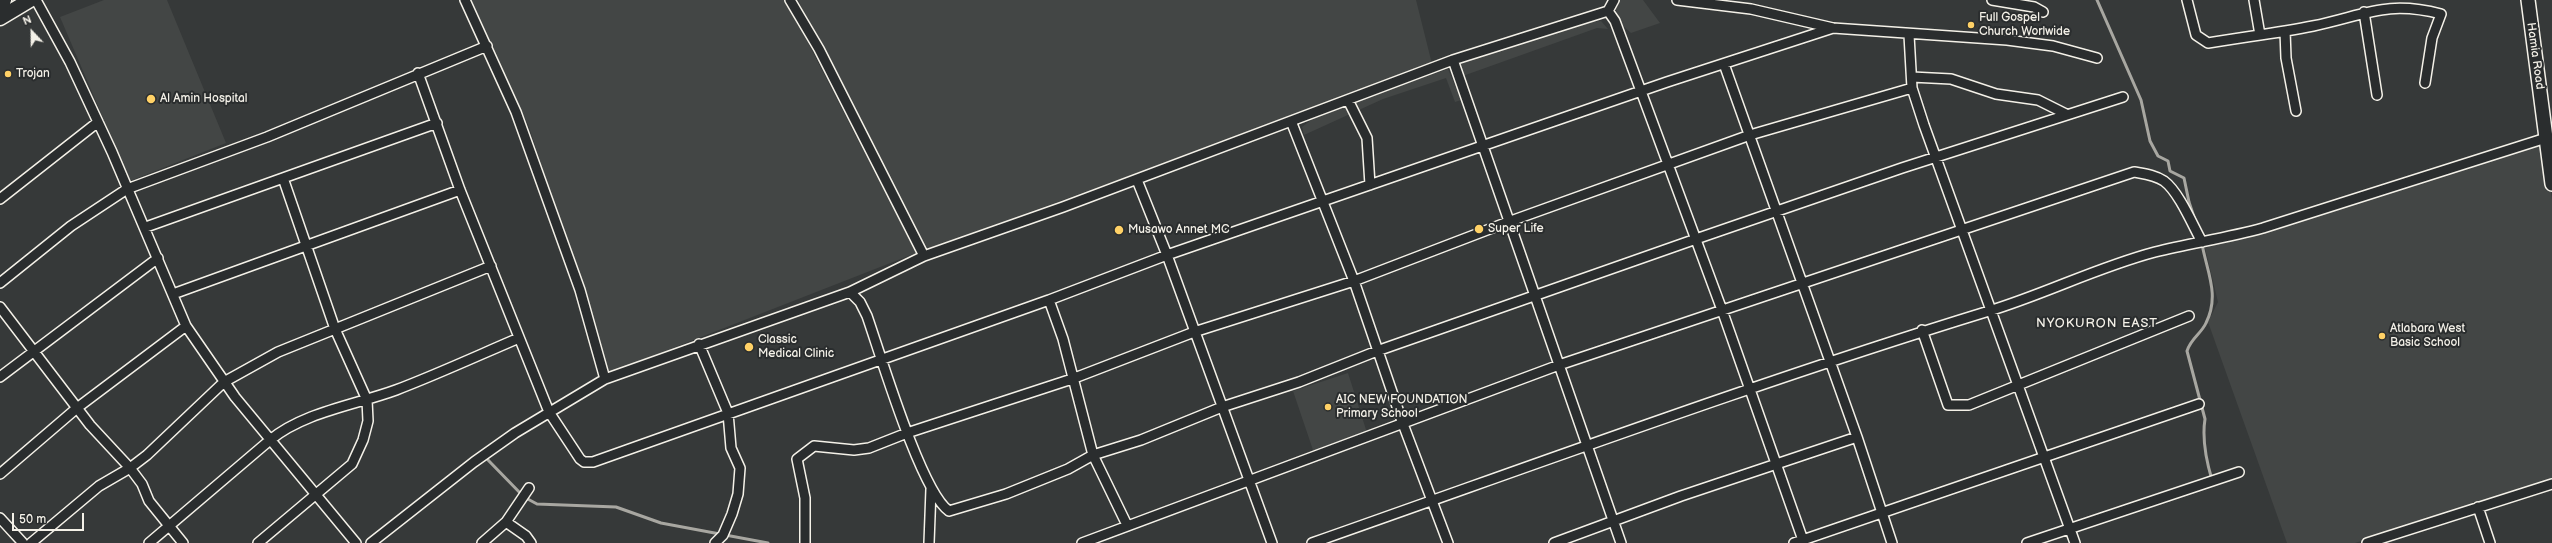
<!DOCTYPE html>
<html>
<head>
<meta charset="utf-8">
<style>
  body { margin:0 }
  #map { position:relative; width:2552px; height:543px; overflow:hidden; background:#363939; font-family:"Balsamiq Sans",sans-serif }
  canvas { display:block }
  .north { position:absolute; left:12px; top:12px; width:40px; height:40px; -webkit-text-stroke:3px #2a2d2e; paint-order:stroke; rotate:338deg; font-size:11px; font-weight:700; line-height:16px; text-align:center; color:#f4f1e8 }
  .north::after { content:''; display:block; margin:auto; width:14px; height:18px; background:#f4f1e8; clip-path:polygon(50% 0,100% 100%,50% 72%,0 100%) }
  .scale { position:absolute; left:12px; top:513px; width:72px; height:18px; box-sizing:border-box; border:2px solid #f4f1e8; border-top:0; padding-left:5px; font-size:12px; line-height:14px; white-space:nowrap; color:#f4f1e8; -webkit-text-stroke:3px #2a2d2e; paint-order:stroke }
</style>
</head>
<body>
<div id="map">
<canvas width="2552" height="543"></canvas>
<div class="north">N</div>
<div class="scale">50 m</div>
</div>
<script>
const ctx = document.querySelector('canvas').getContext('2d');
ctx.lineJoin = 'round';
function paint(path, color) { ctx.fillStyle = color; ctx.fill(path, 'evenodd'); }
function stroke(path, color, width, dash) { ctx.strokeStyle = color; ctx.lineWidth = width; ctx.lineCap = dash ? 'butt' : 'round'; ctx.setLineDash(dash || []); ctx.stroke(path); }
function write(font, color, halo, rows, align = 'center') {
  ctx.font = font + ' "Balsamiq Sans",sans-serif'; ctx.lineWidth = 4; ctx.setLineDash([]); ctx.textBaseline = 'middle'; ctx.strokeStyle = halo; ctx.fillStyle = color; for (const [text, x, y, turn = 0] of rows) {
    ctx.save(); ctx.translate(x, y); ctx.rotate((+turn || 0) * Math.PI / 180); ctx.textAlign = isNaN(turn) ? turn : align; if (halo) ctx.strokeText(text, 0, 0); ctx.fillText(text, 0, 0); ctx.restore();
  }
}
paint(new Path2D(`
  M104,0H167L226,143L130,181L60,17Z
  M470,0H786L916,253L609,373L529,127Z
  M798,0H1416L1432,64L1286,119L928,249L919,245Z
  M1612,0H1643L1660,23L1631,33L1622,25Z
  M1601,21L1608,29L1597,28L1460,77L1456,62L1571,24Z
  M1448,69L1461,100L1455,102L1446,78L1383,99L1304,135L1302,127L1319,114Z
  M2544,144L2552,200V479L2355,543H2287L2208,322L2218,302L2205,248Z
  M1348,373L1368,436L1314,453L1293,391Z`), '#434645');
stroke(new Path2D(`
  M2097,0L2141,100L2150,141L2158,156L2168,161L2170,171L2184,178L2189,202L2195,220
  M2202,244C2207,272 2220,295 2206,323C2201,334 2191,338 2187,351L2205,419C2202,438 2206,460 2212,480
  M488,460L524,497L537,504L616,507L661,523L768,543`), '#a8a7a1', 3);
const street = new Path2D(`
  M36,0L70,62L112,152L186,326L235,397L356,543
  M465,0L516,112L580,290L605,379
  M790,0L819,49L924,256
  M1677,0L1751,9L1833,28L2007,40L2053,46L2097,58
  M1992,0L2034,7L2043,12
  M2187,0L2196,35L2208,43C2243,37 2279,33 2313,26C2366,15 2386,0 2441,14L2432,38L2425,83
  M2254,0L2260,35
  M1608,11L1615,21L1722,310L1804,543
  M2364,12L2377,95
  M2285,31L2286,58L2296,111
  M1909,35L1912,88L1924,125L2075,543
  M1453,60L1621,543
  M1724,64L1857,437L1892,543
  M418,73L460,190L549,412L580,459L584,462H593L1049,300L1167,255L1667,82L1833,28
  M1912,77L1951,79L1996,94L2038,100L2066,114
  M1348,100L1367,138L1370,185
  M1291,121L1354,281L1403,424L1448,543
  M1137,180L1167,255L1272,543
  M0,199L98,122
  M146,227L437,123
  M0,283L71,226L127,189L267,137L487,46
  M850,292L860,302L867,316C880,353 921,492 949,511L1006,494L1068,469L1093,455L1063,339L1049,300
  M173,294L460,190
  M0,307L90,425L130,468L142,484L149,501L183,543
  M1922,330L1948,405H1969L2189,316
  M699,344L728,413L731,448L740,468L738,494L732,514L723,535L715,543
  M0,377L158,258
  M0,474L77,408L186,326
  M2478,507L2490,543
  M0,518L23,543
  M506,522L526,536L531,543
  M1127,525L1093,455L1141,440L1222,407L1299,382L1377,351L1696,239L1902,168L2123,97
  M31,543L99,486L130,468L147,455L224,382L278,352L491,266
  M149,543L270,440C304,412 355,405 396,390C438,374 479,355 519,338
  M258,543L352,464L363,440L368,421L367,400L335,329L283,178
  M371,543L474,462L515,433L605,379L850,292L924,256L1063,207L1453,60L1608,11L1614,0
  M482,543L506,522L529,488
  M805,543V498L797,459L814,446L854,450L869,448L907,433L1072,379L1194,332L1354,281L1508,222L1750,135L1912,88
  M929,543L931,489
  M1082,543L1559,365L2134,172C2145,174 2155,175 2164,181C2179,192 2193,226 2202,242
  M1312,543C1537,464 1761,381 1989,311C2045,294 2098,267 2155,252C2191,243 2227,238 2263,228L2546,138
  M1554,543L1681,496L1857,437
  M1794,543L2199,404
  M2027,543L2239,472
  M2367,543L2552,484`);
const secondary = new Path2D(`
  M2528,0L2552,184`);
const primary = new Path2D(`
  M0,3L4,0
  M0,18L30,0`);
stroke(street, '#f4f1e8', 12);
stroke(secondary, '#f4f1e8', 16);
stroke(primary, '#f4f1e8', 17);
stroke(street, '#2a2d2e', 9);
stroke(secondary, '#2a2d2e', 13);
stroke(primary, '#2a2d2e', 14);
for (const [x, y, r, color] of [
  [1971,25,4,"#ffd166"],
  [8,74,4,"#ffd166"],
  [151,99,5,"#ffd166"],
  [1479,229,5,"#ffd166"],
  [1119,230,5,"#ffd166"],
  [2382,336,4,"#ffd166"],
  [749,347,5,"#ffd166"],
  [1328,407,4,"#ffd166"]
]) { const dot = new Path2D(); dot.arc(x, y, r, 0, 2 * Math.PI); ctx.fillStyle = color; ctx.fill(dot); stroke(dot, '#2a2d2e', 1.5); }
write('12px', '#f4f1e8', '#2a2d2e', [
  ["Full Gospel",1979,18],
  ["Church Worlwide",1979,32],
  ["Trojan",16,74],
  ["Al Amin Hospital",160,99],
  ["Super Life",1488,229],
  ["Musawo Annet MC",1128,230],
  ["Atlabara West",2390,329],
  ["Basic School",2390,343],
  ["Classic",758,340],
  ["Medical Clinic",758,354],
  ["AIC NEW FOUNDATION",1336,400],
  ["Primary School",1336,414]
], 'left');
write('12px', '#f4f1e8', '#2a2d2e', [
  ["Hamia Road",2535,56,82]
]);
ctx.letterSpacing = '1px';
write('13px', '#f4f1e8', '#2a2d2e', [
  ["NYOKURON EAST",2097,324]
]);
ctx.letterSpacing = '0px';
</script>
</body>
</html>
